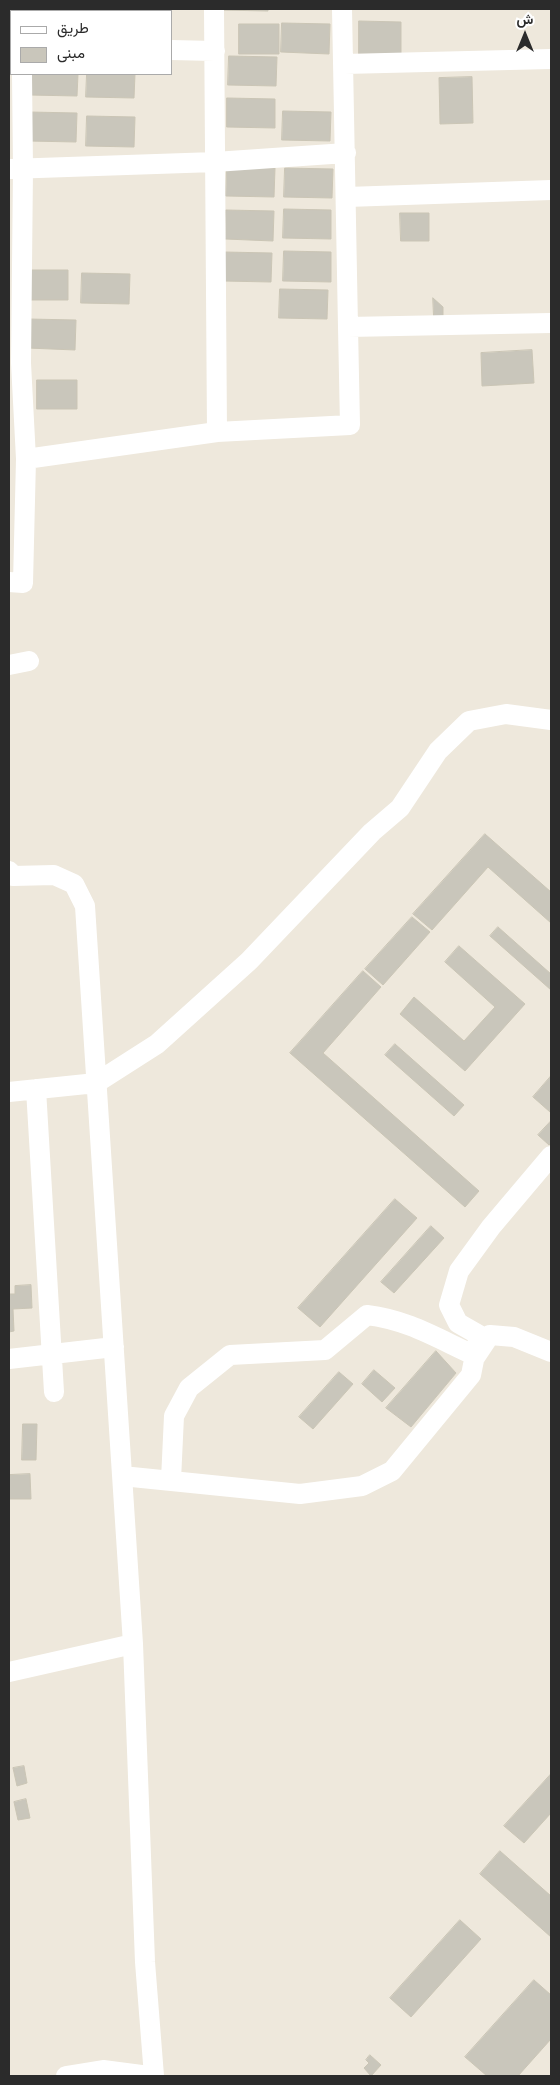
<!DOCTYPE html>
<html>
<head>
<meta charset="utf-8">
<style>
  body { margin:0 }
  #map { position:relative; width:560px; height:2085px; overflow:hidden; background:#eee8dc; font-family:Figtree,Vazirmatn,sans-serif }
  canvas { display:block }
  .frame { position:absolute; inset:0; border:10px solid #2b2b2b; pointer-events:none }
  .legend { position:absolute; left:10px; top:10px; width:162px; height:65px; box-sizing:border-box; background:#fff; border:1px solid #aaa; margin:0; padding:6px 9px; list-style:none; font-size:15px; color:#2b2b2b }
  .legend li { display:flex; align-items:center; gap:10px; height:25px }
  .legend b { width:25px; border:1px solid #aaa }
  .north { position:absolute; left:500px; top:10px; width:50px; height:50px; -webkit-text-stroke:4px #fff; paint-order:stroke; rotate:0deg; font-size:14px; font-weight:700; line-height:20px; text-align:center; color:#2b2b2b }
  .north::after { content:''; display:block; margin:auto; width:18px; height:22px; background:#2b2b2b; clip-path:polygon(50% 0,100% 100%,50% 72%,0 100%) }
</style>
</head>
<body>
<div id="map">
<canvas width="560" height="2085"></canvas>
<div class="frame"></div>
<ul class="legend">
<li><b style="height:6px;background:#fff"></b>طريق</li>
<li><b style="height:14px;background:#c9c6bb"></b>مبنى</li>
</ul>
<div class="north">ش</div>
</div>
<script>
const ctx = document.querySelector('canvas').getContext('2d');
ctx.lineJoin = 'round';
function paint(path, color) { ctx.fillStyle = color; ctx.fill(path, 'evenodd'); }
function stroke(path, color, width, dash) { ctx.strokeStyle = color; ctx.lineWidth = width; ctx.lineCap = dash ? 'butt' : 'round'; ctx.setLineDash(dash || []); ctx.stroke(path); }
const building = new Path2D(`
  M120,9H150V11H120Z
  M220,9H268V11L220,10Z
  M359,21L401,22V54H359Z
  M282,23L330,24L329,54L281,52Z
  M239,24H279V54H239Z
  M229,56L277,57L276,86L228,85Z
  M30,74H78L77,96L29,95Z
  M87,74H135L134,98L86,97Z
  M472,77L473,123L440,124L439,78Z
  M227,98L275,99V128L227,127Z
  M283,111L331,112L330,141L282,140Z
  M29,112L77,113L76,142L28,141Z
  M87,116L135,117L134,147L86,146Z
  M227,167L275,168L274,197L226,196Z
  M285,168L333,169L332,198L284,197Z
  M284,209L331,210V239L283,238Z
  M226,210L274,211L273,241L225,239Z
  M400,213H429V241H401Z
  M284,251L331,252V282L283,281Z
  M224,252L272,253L271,282L223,281Z
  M28,270H68V300H29Z
  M82,273L130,274L129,304L81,303Z
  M280,289L328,290L327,319L279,318Z
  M433,298L443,307V317H434Z
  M28,319L76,320L75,350L27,348Z
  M532,350L534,383L482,386L481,353Z
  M37,380H77V409H37Z
  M485,834L551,892V923L488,867L432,930L413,914Z
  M412,917L430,932L383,985L365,969Z
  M498,927L551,974V990L490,936Z
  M459,946L525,1004L465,1071L400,1014L414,997L464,1041L495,1007L445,962Z
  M363,971L381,987L323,1053L479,1191L465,1207L290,1053Z
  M395,1044L464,1105L454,1116L385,1055Z
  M551,1076V1111L550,1112L533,1097Z
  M551,1121V1143L549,1145L538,1135Z
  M395,1199L417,1218L320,1327L298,1308Z
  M431,1226L444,1238L394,1293L381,1282Z
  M31,1285L32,1308L13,1309L14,1331L9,1332V1294H15V1286Z
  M436,1351L456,1373L411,1427L386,1408Z
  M374,1370L395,1388L382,1402L362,1384Z
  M339,1372L353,1384L313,1429L299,1417Z
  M23,1424H37L36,1460H22Z
  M30,1474L31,1499H9V1475Z
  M24,1766L27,1783L17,1786L13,1768Z
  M551,1774V1813L524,1843L504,1826Z
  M26,1799L30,1818L18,1820L14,1802Z
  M500,1851L551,1896V1937L480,1874Z
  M460,1920L481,1939L411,2017L390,1998Z
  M534,1980L551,1995V2039L518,2076H487L465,2057Z
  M370,2055L381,2065L371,2076L364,2068L369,2063L366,2060Z`);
paint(building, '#c9c6bb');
stroke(building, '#cac5b5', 1);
stroke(new Path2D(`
  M64,9V11
  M214,9L217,432
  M342,9L348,327
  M171,50L215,51
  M9,55H11
  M344,64L551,59
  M9,169L215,162L346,153
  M347,197L551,190
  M26,459L217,432L350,425L348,327L551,323
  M9,582L23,583L26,459L21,363L23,169L22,74
  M9,665L29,661
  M9,871L13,876L54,875L74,884L85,906L133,1644L145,1962L154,2076
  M36,1089L54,1392
  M9,1092L96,1083L157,1044L249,961L372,832L400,808L438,751L469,721L506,714L551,720
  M9,1359L114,1347
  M122,1476L300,1494L362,1486L392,1471L471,1375L479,1335L458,1323L449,1305L459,1271L491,1227L551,1156
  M171,1480L174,1416L189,1388L230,1355L325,1350L367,1315C409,1320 438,1339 476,1356L490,1335L514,1337L551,1352
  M9,1672L133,1644
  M66,2076L103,2070L149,2076`), '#fff', 20);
</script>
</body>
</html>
